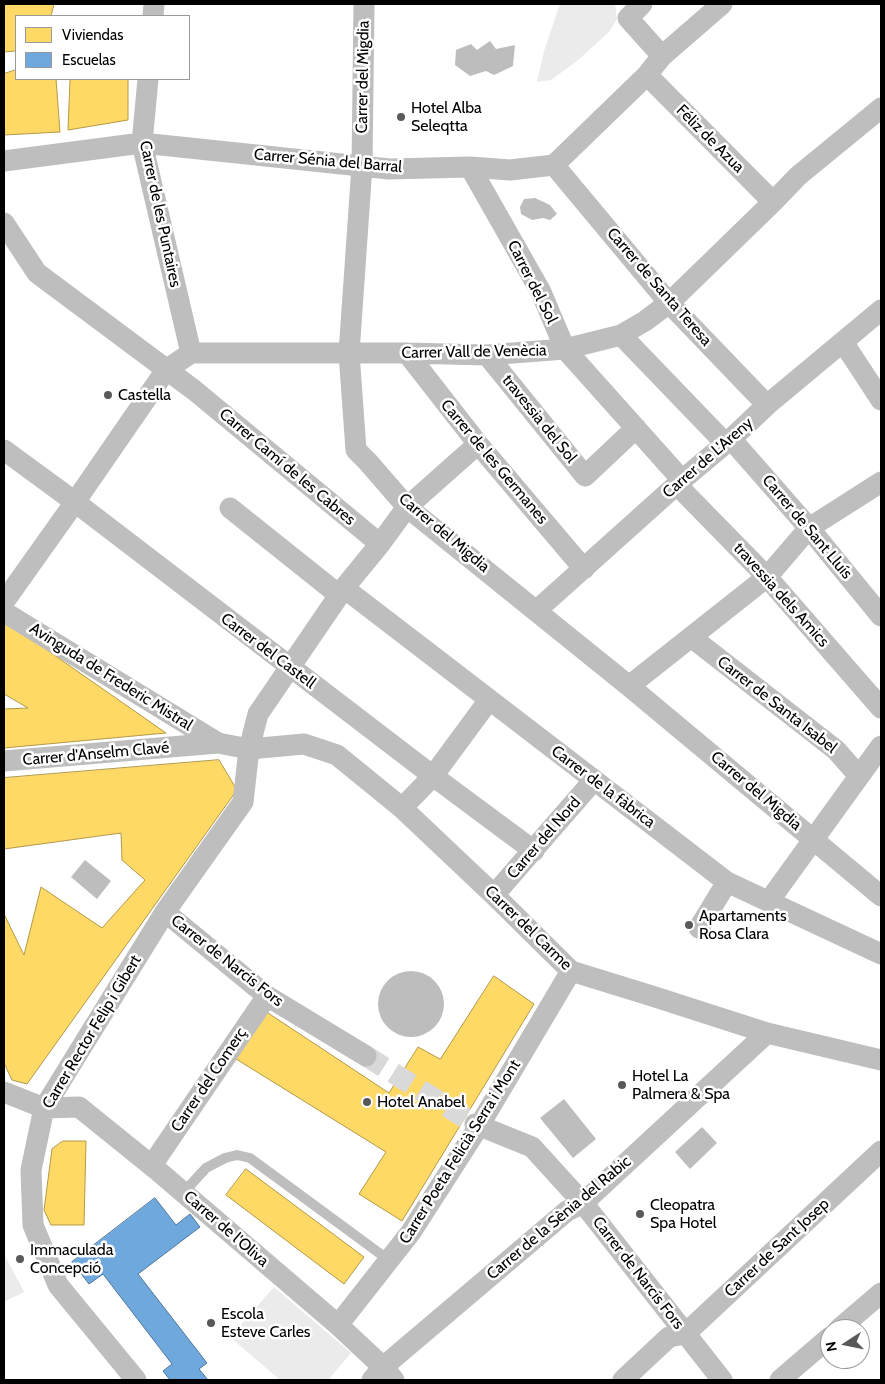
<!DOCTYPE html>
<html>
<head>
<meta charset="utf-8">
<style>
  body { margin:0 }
  #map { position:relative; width:885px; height:1384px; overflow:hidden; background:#fff; font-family:Cabin,sans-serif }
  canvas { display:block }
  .frame { position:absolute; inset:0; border:5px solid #000; pointer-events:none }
  .legend { position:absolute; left:15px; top:15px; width:175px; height:65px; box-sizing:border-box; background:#fff; border:1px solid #999; margin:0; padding:6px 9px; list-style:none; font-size:15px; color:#000 }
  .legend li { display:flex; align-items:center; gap:10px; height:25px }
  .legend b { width:25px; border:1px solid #999 }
  .north { position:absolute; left:820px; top:1319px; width:50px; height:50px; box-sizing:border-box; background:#fff; border:1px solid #999; border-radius:50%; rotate:259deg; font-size:14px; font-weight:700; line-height:20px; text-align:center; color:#000 }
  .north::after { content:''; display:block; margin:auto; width:18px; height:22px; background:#595959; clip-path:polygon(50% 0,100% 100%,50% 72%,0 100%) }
</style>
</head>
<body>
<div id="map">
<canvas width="885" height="1384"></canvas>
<div class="frame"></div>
<ul class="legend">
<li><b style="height:14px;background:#ffd966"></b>Viviendas</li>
<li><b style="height:14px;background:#6fa8dc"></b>Escuelas</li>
</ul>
<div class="north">N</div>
</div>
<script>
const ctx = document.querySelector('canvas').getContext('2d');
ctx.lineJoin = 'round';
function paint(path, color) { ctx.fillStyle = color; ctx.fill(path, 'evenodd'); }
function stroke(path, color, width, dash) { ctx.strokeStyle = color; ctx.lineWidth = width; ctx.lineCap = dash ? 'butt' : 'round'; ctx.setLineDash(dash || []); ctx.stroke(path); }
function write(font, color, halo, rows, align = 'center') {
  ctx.font = font + ' Cabin,sans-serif'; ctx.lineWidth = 5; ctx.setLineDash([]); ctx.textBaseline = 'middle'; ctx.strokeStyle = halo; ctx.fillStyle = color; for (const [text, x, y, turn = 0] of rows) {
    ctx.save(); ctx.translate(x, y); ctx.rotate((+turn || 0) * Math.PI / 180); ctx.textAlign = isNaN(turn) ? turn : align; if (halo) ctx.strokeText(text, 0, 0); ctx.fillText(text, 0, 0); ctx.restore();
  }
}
paint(new Path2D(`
  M560,4H615L617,19L609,32L577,61L551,80L537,82L544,51Z
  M4,1254L24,1292L4,1302Z
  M274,1287L351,1353L328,1380H280L230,1337Z`), '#ebebeb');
paint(new Path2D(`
  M490,41L496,49L515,45L513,66L494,75L486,71L470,76L455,65L456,50L471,44L477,50Z
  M535,198L550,205L557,214L550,220L543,218L532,220L521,214L520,207L524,199Z
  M85,860L111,881L97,899L71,877Z
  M378 1004a33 33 0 1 1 66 0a33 33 0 1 1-66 0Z
  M564,1099L596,1139L573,1158L540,1118Z
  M702,1127L717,1143L690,1169L675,1152Z`), '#bdbdbd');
const homes = new Path2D(`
  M4,4H54L51,16H16V51L4,52Z
  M16,70V79H56L60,132L4,135V74Z
  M89,79H128V120L68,130L70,80Z
  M4,620L166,733L4,748V709L28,708L4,694Z
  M219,760L237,790L27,1084L12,1080L4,1063V914L24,955L41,887L102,928L145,880L122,860L121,833L4,849V778Z
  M494,976L534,1004L402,1221L359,1194L386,1152L228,1054L259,1007L389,1093L418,1047L440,1059Z
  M63,1141H86L84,1225H51L44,1210L52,1149Z
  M246,1169L364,1257L344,1284L226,1195Z`);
paint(homes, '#ffd966');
stroke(homes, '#b29847', 1);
const schools = new Path2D(`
  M155,1198L176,1225L190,1214L200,1227L138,1274L207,1363L199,1369L208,1380H170L163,1371L172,1364L103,1274L89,1284L72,1262Z`);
paint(schools, '#6fa8dc');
stroke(schools, '#4e769a', 1);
stroke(new Path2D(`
  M366,1056L475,1124`), '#d9d9d9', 21, [21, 11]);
stroke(new Path2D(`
  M184,1192L206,1168L225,1158L237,1155L250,1158L390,1261`), '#bebebe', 10);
stroke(new Path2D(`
  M364,4L362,166L349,353L356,450L368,462L407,507L629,686L881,896
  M642,4L628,18L662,56
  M153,16L154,4
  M647,75L773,202
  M148,79L142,143L191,353
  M4,161L142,143L389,169L470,167L510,170L554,165L647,75L662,56L722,4
  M554,165L669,303L767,405
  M470,167L541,292L565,349L682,480
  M4,223L37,273L194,390L380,544
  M621,335L726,444
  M843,342L881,400
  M407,353L478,444L584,569
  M487,355L585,476L636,428
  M731,439L809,528L881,616
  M4,450L75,502L433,776L534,851
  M677,485L767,577L881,708
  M230,508L339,595
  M344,588L727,882L881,954
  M4,602L75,502L166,370L191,353H407L487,355L565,349L621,335L645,321L669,303L773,202L798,176L881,108
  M537,610L682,480L731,439L767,405L881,310
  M4,612L218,743
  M691,637L836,750L859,776
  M629,686L767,577L809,528L881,482
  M4,761L218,743L249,749L304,744L337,755L402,808L494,895L571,971L652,996L767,1033L881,1060
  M402,808L433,776L489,700
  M494,895L594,780
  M769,901L881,746
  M165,912L267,996L366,1056
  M699,928L727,882
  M4,1092L44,1108L79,1107L157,1170L338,1325L383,1367L394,1380
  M475,1124L532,1147L583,1203L722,1380
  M152,1165L267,996
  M338,1325L411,1232L479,1126L571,971
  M839,1329L881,1293
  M136,1380L58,1285L33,1225L31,1170L44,1108L165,912L243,802L249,749L258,714L344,588L380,544L407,507L478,444
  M372,1380L383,1367L567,1211L583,1203L767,1033
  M623,1380L669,1337L685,1334L881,1151
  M780,1380L830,1337`), '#bebebe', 21);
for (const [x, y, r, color] of [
  [401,117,5,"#595959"],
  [108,395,5,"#595959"],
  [689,925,5,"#595959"],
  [622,1085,5,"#595959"],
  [367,1102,5,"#595959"],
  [640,1214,5,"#595959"],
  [20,1259,5,"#595959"],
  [211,1323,5,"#595959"]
]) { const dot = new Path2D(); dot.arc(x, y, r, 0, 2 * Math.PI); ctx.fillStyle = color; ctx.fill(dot); stroke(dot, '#fff', 2); }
write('16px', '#000', '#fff', [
  ["Carrer del Migdia",363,77,-89],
  ["Féliz de Azua",710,139,45],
  ["Carrer Sénia del Barral",328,161,5],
  ["Carrer de les Puntaires",160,214,78],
  ["Carrer del Sol",532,282,63],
  ["Carrer de Santa Teresa",659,287,49],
  ["Carrer Vall de Venècia",474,352,-1],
  ["travessia del Sol",539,419,51],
  ["Carrer de L'Areny",708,458,-41],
  ["Carrer de les Germanes",494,462,50],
  ["Carrer Camí de les Cabres",287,467,40],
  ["Carrer de Sant Lluís",807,527,50],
  ["Carrer del Migdia",444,533,40],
  ["travessia dels Amics",781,595,48],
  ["Carrer del Castell",268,651,37],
  ["Avinguda de Frederic Mistral",111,677,32],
  ["Carrer de Santa Isabel",777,705,38],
  ["Carrer d'Anselm Clavé",96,754,-5],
  ["Carrer de la fàbrica",603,787,37],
  ["Carrer del Migdia",756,791,40],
  ["Carrer del Nord",544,838,-49],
  ["Carrer del Carme",528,928,44],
  ["Carrer de Narcís Fors",227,961,38],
  ["Carrer Rector Felip i Gibert",92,1032,-59],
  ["Carrer del Comerç",209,1080,-56],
  ["Carrer Poeta Felicià Serra i Mont",460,1152,-58],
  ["Carrer de la Sènia del Rabic",559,1218,-40],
  ["Carrer de l'Oliva",226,1229,41],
  ["Carrer de Sant Josep",777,1248,-43],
  ["Carrer de Narcís Fors",638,1273,52]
]);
write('16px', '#000', '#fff', [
  ["Hotel Alba",411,108],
  ["Seleqtta",411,126],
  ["Castella",118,395],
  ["Apartaments",699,916],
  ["Rosa Clara",699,934],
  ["Hotel La",632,1076],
  ["Palmera & Spa",632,1094],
  ["Hotel Anabel",377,1102],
  ["Cleopatra",650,1205],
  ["Spa Hotel",650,1223],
  ["Immaculada",30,1250],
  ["Concepció",30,1268],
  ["Escola",221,1314],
  ["Esteve Carles",221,1332]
], 'left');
</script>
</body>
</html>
